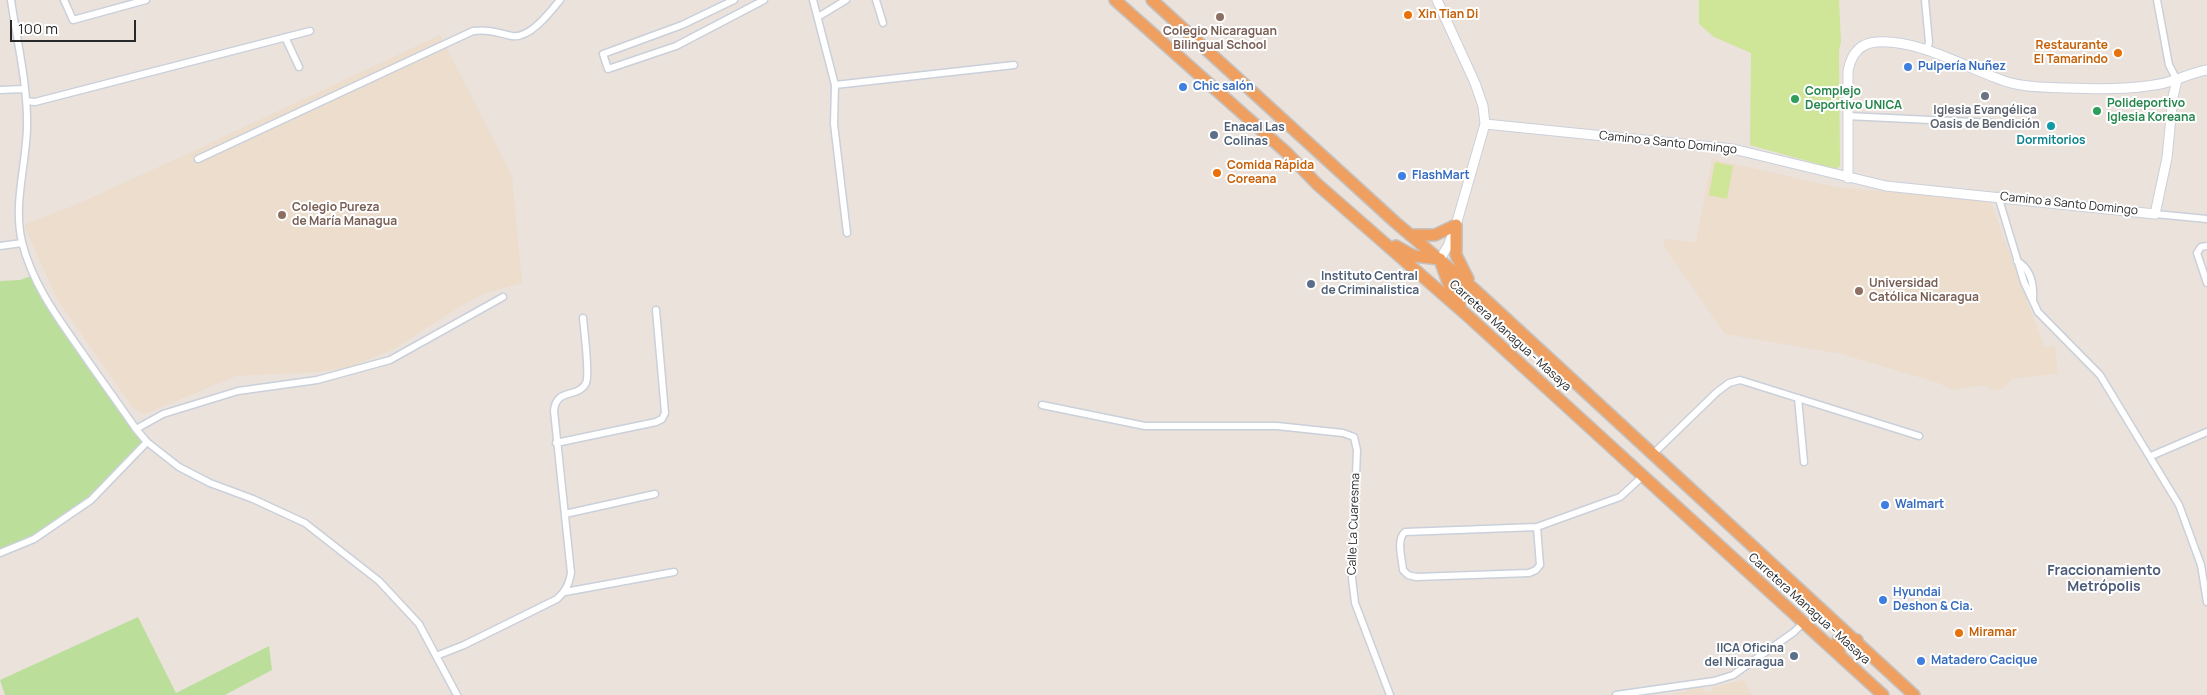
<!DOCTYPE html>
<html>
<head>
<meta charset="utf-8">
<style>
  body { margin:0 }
  #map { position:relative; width:2207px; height:695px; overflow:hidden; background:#ebe2dc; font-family:Manrope,sans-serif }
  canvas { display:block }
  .scale { position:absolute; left:10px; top:20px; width:126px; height:22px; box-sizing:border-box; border:2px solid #292929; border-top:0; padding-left:6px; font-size:15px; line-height:18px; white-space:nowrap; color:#292929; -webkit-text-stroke:4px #fff; paint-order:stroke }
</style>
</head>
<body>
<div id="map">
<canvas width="2207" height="695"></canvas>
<div class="scale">100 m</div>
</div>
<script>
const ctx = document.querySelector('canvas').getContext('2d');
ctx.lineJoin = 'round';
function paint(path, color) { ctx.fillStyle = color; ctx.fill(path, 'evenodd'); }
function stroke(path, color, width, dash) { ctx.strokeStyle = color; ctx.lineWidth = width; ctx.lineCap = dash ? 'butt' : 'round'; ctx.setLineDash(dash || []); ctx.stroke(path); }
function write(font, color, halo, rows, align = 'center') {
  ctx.font = font + ' Manrope,sans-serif'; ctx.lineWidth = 4; ctx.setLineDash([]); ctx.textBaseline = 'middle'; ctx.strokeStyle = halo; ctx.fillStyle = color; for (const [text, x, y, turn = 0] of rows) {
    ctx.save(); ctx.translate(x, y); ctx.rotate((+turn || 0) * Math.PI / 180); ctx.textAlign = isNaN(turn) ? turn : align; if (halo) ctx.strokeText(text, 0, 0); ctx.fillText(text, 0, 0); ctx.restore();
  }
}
paint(new Path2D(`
  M440,35L512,176L522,283L486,293L461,306L394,349L350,367L320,372L236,376L145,414L133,408L57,299L24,225L73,206L187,154Z
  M1712,159L1840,188L1990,200L2044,347L2055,346L2058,374L2012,378L2005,387L1998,390L1991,389L1984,385L1952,390L1939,383L1842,354L1725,334L1665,248L1663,239L1696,242Z
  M1744,680L1752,695H1672L1687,691L1689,688L1696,686L1701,687L1705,691H1711L1713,687Z`), '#ecddcc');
paint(new Path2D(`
  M34,275L51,308L147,442L91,500L34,539L0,553V281L20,280Z
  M138,617L176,693L269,646L272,670L225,695H5L0,680Z`), '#bbdf9b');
paint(new Path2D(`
  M1699,0H1839L1841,41L1839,51L1840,166L1836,169L1750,145L1751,53L1714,37L1699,24Z
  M1715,162L1733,166L1727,199L1709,195Z`), '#cfe597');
const minor = new Path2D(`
  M11,0C17,42 28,85 27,128C26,166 13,204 22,242C32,283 57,317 81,351C99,377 118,403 136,429L147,442L179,467L210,483L253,499L305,523L379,581L419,624L457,695
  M64,0L73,20L146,0
  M734,0L682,25L603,54L608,69L676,46L764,0
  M813,0L835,85L834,124L847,233
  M876,0L883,23
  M1925,0L1929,42L1927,51
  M2157,0L2169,65L2177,80
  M818,17L846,0
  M285,37L299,67
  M835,85L1014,65
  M0,90L25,89
  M26,101L35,102L310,31
  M1847,116L1993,123
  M198,159L473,31C488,29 498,33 512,36C530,39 550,12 560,0
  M1998,196L2024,282L2038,312L2100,375L2179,505L2201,565L2207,602
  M2155,214L2207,219
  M0,246L22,243
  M2207,246L2201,247L2197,253L2207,283
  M2017,261C2031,269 2034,285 2033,300
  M1798,398L1804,462
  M1042,405L1145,426H1277L1343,433L1354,437L1357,450L1352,578L1355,603L1390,695
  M136,429L163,414L238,391L317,380L390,360L503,297
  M556,443L656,422L662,419L665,413L656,310
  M1653,454L1717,392L1729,383L1740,380L1919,436
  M2151,456L2207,432
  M565,514L655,494
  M1537,527L1540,565L1536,570L1529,573L1416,577L1408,575L1403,570C1402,559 1396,539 1405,532L1537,527L1620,497L1643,476
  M0,553L34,539L91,500L147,442
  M565,592L674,572
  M436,656L464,645L557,599C566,591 569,584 571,573L554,411C556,387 578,399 586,383C590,375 584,330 583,318
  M1616,695L1714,681L1733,675L1794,632L1804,622`);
const tertiary = new Path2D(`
  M1437,0L1475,83L1483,106L1485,124L1456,225L1448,246L1440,259
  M1485,124L1733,149L1886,186L2155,214L2167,158L2173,97L2177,80
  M1848,178V71C1851,55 1859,43 1877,42C1922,39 1970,71 2011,83C2029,88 2047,87 2065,88C2097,89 2128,90 2160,84C2176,81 2190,73 2207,70`);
const trunk = new Path2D(`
  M1115,0L1287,153L1317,184L1469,317L1883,695
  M1152,0L1395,222L1475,290L1914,695
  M1410,235H1435L1456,225V255L1468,279
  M1396,246L1414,256L1440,259
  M1440,260L1450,288L1460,305
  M1840,655L1837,645L1838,640L1845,638L1857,640`);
stroke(minor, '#cad0da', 9);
stroke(tertiary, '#cad0da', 11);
stroke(trunk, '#c3c3c3', 14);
stroke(minor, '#fff', 6);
stroke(tertiary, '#fff', 9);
stroke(trunk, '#efa060', 11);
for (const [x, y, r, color] of [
  [1408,15,5,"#e8710a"],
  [1220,17,5,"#8d6e63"],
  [2118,53,5,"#e8710a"],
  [1908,67,5,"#3f7fe0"],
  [1183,87,5,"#3f7fe0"],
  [1985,96,5,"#6b7280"],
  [1795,99,5,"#2e9e5b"],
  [2097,111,5,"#2e9e5b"],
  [2051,126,5,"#0f9aa8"],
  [1214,135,5,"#5c6f8a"],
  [1217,173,5,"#e8710a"],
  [1402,176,5,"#3f7fe0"],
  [282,215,5,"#8d6e63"],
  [1311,284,5,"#5c6f8a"],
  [1859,291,5,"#8d6e63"],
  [1885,505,5,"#3f7fe0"],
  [1883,600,5,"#3f7fe0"],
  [1959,633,5,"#e8710a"],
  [1794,656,5,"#5c6f8a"],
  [1921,661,5,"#3f7fe0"]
]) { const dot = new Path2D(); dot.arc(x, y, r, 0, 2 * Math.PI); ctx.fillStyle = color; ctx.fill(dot); stroke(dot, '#fff', 2); }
write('bold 12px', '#c56008', '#fff', [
  ["Xin Tian Di",1418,15],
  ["Restaurante",2108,46,"right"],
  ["El Tamarindo",2108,60,"right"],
  ["Comida Rápida",1227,166],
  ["Coreana",1227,180],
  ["Miramar",1969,633]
], 'left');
write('bold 12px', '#785e54', '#fff', [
  ["Colegio Nicaraguan",1220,32,"center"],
  ["Bilingual School",1220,46,"center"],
  ["Colegio Pureza",292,208],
  ["de María Managua",292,222],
  ["Universidad",1869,284],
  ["Católica Nicaragua",1869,298]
], 'left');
write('bold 12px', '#366cbe', '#fff', [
  ["Pulpería Nuñez",1918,67],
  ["Chic salón",1193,87],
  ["FlashMart",1412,176],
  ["Walmart",1895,505],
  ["Hyundai",1893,593],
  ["Deshon & Cia.",1893,607],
  ["Matadero Cacique",1931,661]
], 'left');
write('bold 12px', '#27864d', '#fff', [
  ["Complejo",1805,92],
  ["Deportivo UNICA",1805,106],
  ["Polideportivo",2107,104],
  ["Iglesia Koreana",2107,118]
], 'left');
write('bold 12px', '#5b616d', '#fff', [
  ["Iglesia Evangélica",1985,111],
  ["Oasis de Bendición",1985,125]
]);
write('bold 12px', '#4e5e75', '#fff', [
  ["Enacal Las",1224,128],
  ["Colinas",1224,142],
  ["Instituto Central",1321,277],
  ["de Criminalistica",1321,291],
  ["IICA Oficina",1784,649,"right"],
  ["del Nicaragua",1784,663,"right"]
], 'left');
write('bold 12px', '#0d838f', '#fff', [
  ["Dormitorios",2051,141]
]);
write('12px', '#292929', '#fff', [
  ["Camino a Santo Domingo",1668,143,6],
  ["Camino a Santo Domingo",2069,204,6],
  ["Carretera Managua - Masaya",1510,336,42],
  ["Calle La Cuaresma",1354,524,-88],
  ["Carretera Managua - Masaya",1809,609,42]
]);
write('bold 14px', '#4c5a77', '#fff', [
  ["Fraccionamiento",2104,571],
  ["Metrópolis",2104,587]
]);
</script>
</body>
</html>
